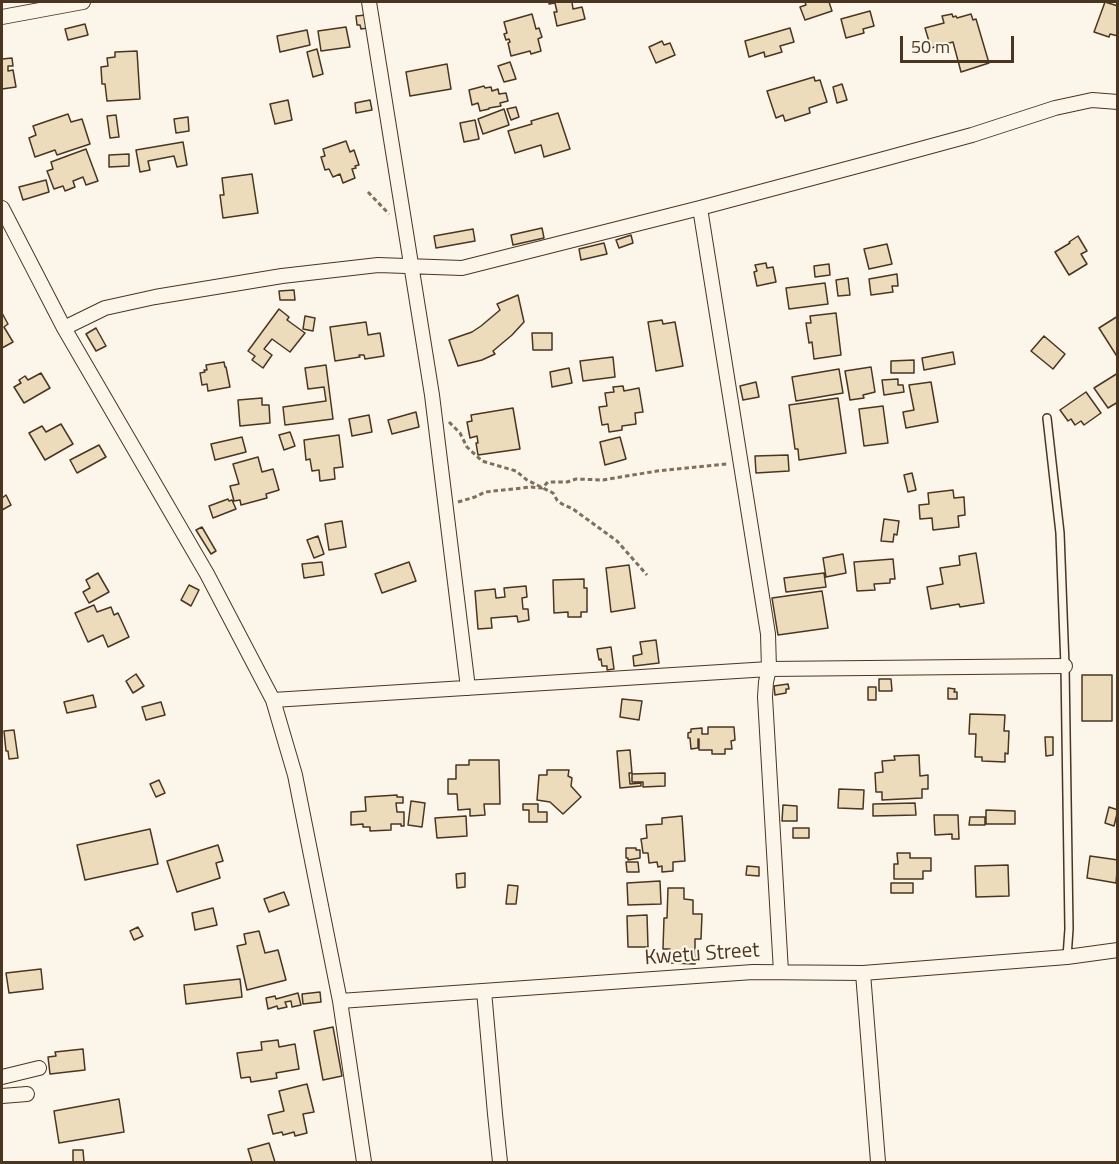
<!DOCTYPE html>
<html>
<head>
<meta charset="utf-8">
<style>
  body { margin:0 }
  #map { position:relative; width:1119px; height:1164px; overflow:hidden; background:#fbf6e9; font-family:"Titillium Web",sans-serif }
  canvas { display:block }
  .frame { position:absolute; inset:0; border:3px solid #4a3520; pointer-events:none }
  .scale { position:absolute; left:900px; top:36px; width:114px; height:27px; box-sizing:border-box; border:3px solid #4a3520; border-top:0; padding-left:8px; font-size:18px; line-height:21px; white-space:nowrap; color:#4a3520; -webkit-text-stroke:4px #fbf6e9; paint-order:stroke }
</style>
</head>
<body>
<div id="map">
<canvas width="1119" height="1164"></canvas>
<div class="frame"></div>
<div class="scale">50 m</div>
</div>
<script>
const ctx = document.querySelector('canvas').getContext('2d');
ctx.lineJoin = 'round';
function paint(path, color) { ctx.fillStyle = color; ctx.fill(path, 'evenodd'); }
function stroke(path, color, width, dash) { ctx.strokeStyle = color; ctx.lineWidth = width; ctx.lineCap = dash ? 'butt' : 'round'; ctx.setLineDash(dash || []); ctx.stroke(path); }
function write(font, color, halo, rows, align = 'center') {
  ctx.font = font + ' "Titillium Web",sans-serif'; ctx.lineWidth = 4.5; ctx.setLineDash([]); ctx.textBaseline = 'middle'; ctx.strokeStyle = halo; ctx.fillStyle = color; for (const [text, x, y, turn = 0] of rows) {
    ctx.save(); ctx.translate(x, y); ctx.rotate((+turn || 0) * Math.PI / 180); ctx.textAlign = isNaN(turn) ? turn : align; if (halo) ctx.strokeText(text, 0, 0); ctx.fillText(text, 0, 0); ctx.restore();
  }
}
const building = new Path2D(`
  M549,2H572L573,9L582,7L585,19L557,26L554,12H557L555,3L549,4Z
  M805,2H829L832,11L805,20L800,7L806,5Z
  M1105,2L1118,6V36L1110,34L1109,37L1094,32Z
  M870,11L874,26L863,29L864,33L846,38L841,19Z
  M532,14L536,29L539,28L542,37L538,39L541,51L531,54L530,51L511,56L508,43L510,42L509,39L506,40L504,34L507,33L504,22Z
  M952,14L953,17L956,16L957,18L971,14L973,20L976,19L989,63L961,72L953,42L931,48L925,28L944,23L942,16Z
  M366,15L368,28L361,29L360,25H357L356,16Z
  M85,24L88,35L68,40L65,29Z
  M346,27L350,47L321,51L318,31Z
  M790,28L794,42L780,46L782,52L765,57L764,52L749,57L745,41Z
  M307,30L310,45L280,52L277,36Z
  M662,41L664,45L670,43L675,55L656,63L649,47Z
  M317,49L323,74L313,77L307,52Z
  M137,51L140,99L107,101L105,84H102L101,67L108,66L107,58L115,57V52Z
  M12,58L13,66H8V71L13,70L16,87L2,89V59Z
  M510,62L516,79L504,82L498,66Z
  M447,64L451,89L410,96L406,72Z
  M814,77L815,81L820,80L827,102L809,108L810,113L785,121L783,115L776,118L767,91Z
  M842,84L847,100L837,103L833,87Z
  M484,86L485,88L491,87L492,91L498,89L499,94L506,93L508,101L500,103L501,106L489,108V109L480,111L478,103L472,105L469,90Z
  M288,100L292,120L275,124L270,104Z
  M370,100L372,110L356,113L355,103Z
  M516,107L519,117L511,120L507,109Z
  M504,109L509,125L483,134L478,119Z
  M558,113L570,149L544,157L541,145L515,153L508,131L532,124L531,121Z
  M68,114L71,122L82,119L90,144L57,155L55,150L35,157L29,138L36,135L33,126Z
  M116,115L119,137L110,138L107,116Z
  M188,117L189,131L176,133L174,119Z
  M475,120L479,139L464,142L460,123Z
  M346,141L350,152L354,150L359,165L355,166L356,168L352,169L355,178L343,183L340,174L333,177L329,169L325,170L321,157L325,156L323,149Z
  M183,142L187,165L177,167L174,156L148,161L150,170L140,172L136,150Z
  M86,149L98,181L86,185L83,177L73,181L75,187L65,191L63,186L54,189L47,171L53,169L51,162Z
  M129,154V166L109,167V155Z
  M252,174L258,213L223,218L220,195H224L222,178Z
  M46,180L49,192L23,200L19,187Z
  M542,228L544,238L513,245L511,235Z
  M473,229L475,241L436,248L434,236Z
  M631,235L633,243L619,248L616,240Z
  M1078,236L1087,251L1081,254L1087,264L1069,275L1055,252L1070,243L1069,242Z
  M604,243L607,254L581,260L579,249Z
  M887,244L892,264L869,269L864,249Z
  M766,263L767,268L773,267L776,282L757,286L754,272L757,271L755,265Z
  M829,264L830,275L815,277L814,266Z
  M897,274L898,286H892L893,292L871,295L869,279Z
  M848,278L850,295L838,296L836,280Z
  M825,283L828,304L789,309L786,288Z
  M294,290L295,300H280L279,291Z
  M518,295L524,322L512,335L493,351L495,354L482,360L458,366L449,340L472,332L481,326L500,310L497,304Z
  M279,309L289,317L287,320L305,333L290,352L272,339L264,349L272,355L263,368L252,360L255,356L248,351Z
  M2,313L8,324L4,327L13,342L2,348Z
  M836,313L841,355L814,359L812,342L809,343L806,323H811L810,316Z
  M305,316L315,318L313,331L303,329Z
  M1118,316V358L1099,328Z
  M662,320L663,324L675,322L683,366L656,371L648,322Z
  M366,322L368,335L380,333L384,356L365,359L364,355H359L360,357L335,361L330,327Z
  M96,328L106,346L96,351L86,334Z
  M532,333H552V350H533Z
  M1044,336L1065,354L1053,369L1031,351Z
  M953,352L955,364L924,370L922,358Z
  M613,357L615,377L583,381L580,361Z
  M914,360V373H891V361Z
  M224,362L225,367H226L230,387L208,391L207,384L202,385L200,373L205,372L204,370H207L206,365Z
  M326,365L333,419L285,425L283,407L326,401L324,387L308,389L305,368Z
  M871,367L875,392L863,395L864,398L850,400L845,371Z
  M569,368L572,383L552,387L550,372Z
  M839,369L843,393L796,401L792,377Z
  M41,373L50,388L24,403L14,387L21,383L19,380L25,376L28,380Z
  M1118,373V402L1108,408L1094,388Z
  M898,379V385H903L904,392L884,395L882,380Z
  M756,382L759,397L743,400L740,386Z
  M931,382L938,422L906,428L903,412L914,410L909,385Z
  M623,386L624,391L639,388L643,412L635,413L636,424L622,426V430L609,432L608,424L602,425L599,407L607,406L605,393L614,392L613,387Z
  M1086,392L1101,413L1084,425L1081,421L1075,425L1071,419L1068,421L1060,410Z
  M262,398V405H269L270,423L240,426L238,400Z
  M838,398L846,453L799,460L798,449H795L789,405Z
  M883,406L888,443L864,446L859,409Z
  M513,408L520,449L478,455L476,443H478L477,436L470,438L467,422L472,421L471,415Z
  M416,412L419,427L392,434L388,420Z
  M369,415L372,432L352,436L349,419Z
  M61,424L73,444L45,460L29,433L42,426L46,432Z
  M290,432L295,446L284,450L279,435Z
  M339,435L343,467L334,468L335,479L320,481L319,470L312,471L310,459L306,460L304,440Z
  M242,437L246,452L215,460L211,444Z
  M620,437L626,459L605,465L600,442Z
  M99,445L106,457L77,473L70,460Z
  M788,455L789,471L756,473L755,456Z
  M258,457L262,472L273,469L279,490L266,494L267,498L241,505L240,500L234,501L230,486L239,484L233,464Z
  M912,473L916,490L908,492L904,475Z
  M953,490L954,498L964,497L965,515L958,516L959,527L933,530L932,518L920,519L919,505L929,504L928,493Z
  M6,495L11,505L2,510V498Z
  M228,499L229,501L232,500L236,509L213,518L209,506Z
  M884,519L899,521L897,535L894,534L893,542L881,541Z
  M342,521L346,547L329,550L325,524Z
  M202,527L216,551L211,554L196,530Z
  M318,536L324,554L314,558L307,540Z
  M976,553L984,603L960,607L959,604L931,609L927,587L943,584L940,568L960,565L959,556Z
  M843,554L846,573L826,577L823,558Z
  M893,559L895,579H890V583L874,584L875,590L857,591L854,562Z
  M322,562L324,575L304,578L302,564Z
  M409,562L416,581L382,593L375,574Z
  M629,565L635,608L611,612L606,568Z
  M98,573L109,592L89,603L83,592L90,588L86,580Z
  M824,573L826,587L786,592L784,578Z
  M584,579V588H587V612H581V617H568V612L554,613L553,580Z
  M189,585L199,590L191,606L181,600Z
  M526,586L527,597L522,598L523,609H528L529,620L518,622L517,616L491,618L492,628L478,629L475,591L495,589L496,598L505,597L504,588Z
  M822,591L828,628L778,635L772,598Z
  M94,605L97,612L111,607L114,615L118,613L129,637L108,647L103,635L88,642L75,613Z
  M656,640L659,663L634,666L633,656L642,654L640,642Z
  M611,647L614,669L607,670V666H602L601,659L599,660L597,649Z
  M136,674L144,686L133,693L126,681Z
  M1082,675H1112V721H1082Z
  M879,679H891L892,691H879Z
  M788,684L789,689H786V693L775,695L774,686Z
  M868,687H876V700H868Z
  M948,688L955,689L954,692H957V699H948Z
  M93,695L96,707L67,713L64,702Z
  M622,699L642,701L639,720L620,717Z
  M161,702L165,715L146,720L142,707Z
  M970,714L1005,715L1004,731H1009L1008,754L1005,753V762L982,761V757H975L976,734H969Z
  M708,727H734L735,740L731,741L732,749H725V754H712V750H699V739H698V748L691,749L690,738H688V733L691,732V729L702,728V734H708Z
  M14,730L18,758L9,759L8,751H6L4,731Z
  M1045,737H1053V755L1046,756Z
  M630,750L632,773H629L630,784L641,783V786L620,788L617,751Z
  M919,755L920,776L928,775V789H922V798L882,800V792H876L875,773L883,772L882,761L895,760L894,756Z
  M469,760H499L500,804H484L485,815L470,816V809L458,810L457,794H448V779H456V765H469Z
  M547,770H569L568,776L572,778L571,786L581,797L563,814L550,802L537,800L539,775H547Z
  M665,773V786L643,787V782H632V774Z
  M159,780L165,793L156,797L150,784Z
  M839,789L864,790L863,809L838,808Z
  M397,795V797H403V803H396L397,812H404V826H401V824H391V830L370,831V827H363V824L351,825V812L366,811L365,797Z
  M411,801L425,803L422,827L408,825Z
  M915,803L916,815L873,816V804Z
  M523,804H538V812H547V822H529V810H523Z
  M783,805L797,806V821H782Z
  M1109,807L1118,810L1114,826L1105,823Z
  M986,810L1015,811V824H986Z
  M934,815H958L959,839H952V834L935,835Z
  M466,816L467,836L437,838L435,818Z
  M682,816L685,861L673,862V871L662,872V866L658,867L657,862L649,863L648,853H643L641,839L647,838L646,825L662,824V818Z
  M970,817H985V825H969Z
  M793,828H809V838H793Z
  M150,829L158,864L85,880L77,845Z
  M218,845L223,861L216,863L220,878L177,892L167,861Z
  M626,848H636V850H640V858L628,860V858H626Z
  M897,853H910V858H931V871H923V879H894V864H898Z
  M1090,856L1118,860L1116,883L1087,878Z
  M626,862H638L639,872H627Z
  M1008,865L1009,896L976,897L975,866Z
  M747,866L759,867V876L746,875Z
  M465,873V887L457,888L456,874Z
  M660,881L661,904L628,905L627,883Z
  M891,883H913V893H891Z
  M508,885L518,886L516,904H506Z
  M668,888H684V899L693,900V914H702L701,939H695V964L670,963V949H663L664,918H667Z
  M284,892L289,905L269,912L264,899Z
  M213,908L217,925L195,930L192,913Z
  M647,915L648,947H628L627,916Z
  M138,927L143,936L134,940L130,931Z
  M259,931L265,953L278,950L286,980L247,990L237,946L246,944L244,934Z
  M41,969L43,989L9,993L6,973Z
  M240,979L242,997L186,1004L184,985Z
  M320,992L321,1002L303,1004L302,994Z
  M298,993L301,1005L292,1007L291,1001L285,1002L287,1007L278,1009L277,1006L268,1009L266,998L275,996L276,999Z
  M333,1027L342,1076L323,1080L314,1031Z
  M278,1040L279,1047L295,1044L299,1069L276,1073L277,1078L251,1082L250,1077L241,1078L237,1053L262,1050L261,1042Z
  M83,1049L85,1070L50,1074L48,1057L56,1056L55,1052Z
  M307,1084L314,1112L303,1114L307,1133L295,1136L294,1132L283,1135L282,1132L273,1134L268,1115L284,1111L279,1091Z
  M119,1099L124,1132L59,1143L54,1111Z
  M269,1143L275,1162H252L248,1149Z
  M73,1150H83L84,1162H73Z`);
paint(building, '#ecdcbc');
stroke(building, '#4a3520', 1.5);
const lane = new Path2D(`
  M1047,418L1060,533L1065,666L1069,929L1067,957`);
const street = new Path2D(`
  M369,2L432,395L468,688
  M2,17L83,2
  M2,208L64,328L207,574L273,700L295,775L340,1001L364,1162
  M700,208L768,634L769,669L766,682L765,697L781,972
  M64,328L105,308L155,297L282,276L378,265L462,268L700,208L880,160L972,135L1055,108L1092,100L1118,102
  M273,700L769,669L1065,666
  M863,973L878,1162
  M484,991L495,1114L500,1162
  M340,1001L753,972L863,973L1067,957L1118,950
  M2,1077L39,1068
  M2,1096L27,1094`);
stroke(lane, '#4a3520', 10);
stroke(street, '#4a3520', 16);
stroke(new Path2D(`
  M708,3V2
  M368,192L389,214
  M449,422L460,433L467,447L482,461L516,471L527,480L553,493L557,500L562,504L573,509L617,541L647,575
  M458,502L475,497L485,492L531,487L542,488L548,482H567L576,479L603,480L657,471L727,464`), '#7f6f5c', 3, [4.5, 3]);
stroke(lane, '#fbf6e9', 7);
stroke(street, '#fbf6e9', 14);
write('21px', '#4a3520', '#fbf6e9', [
  ["Kwetu Street",702,955,-4]
]);
</script>
</body>
</html>
